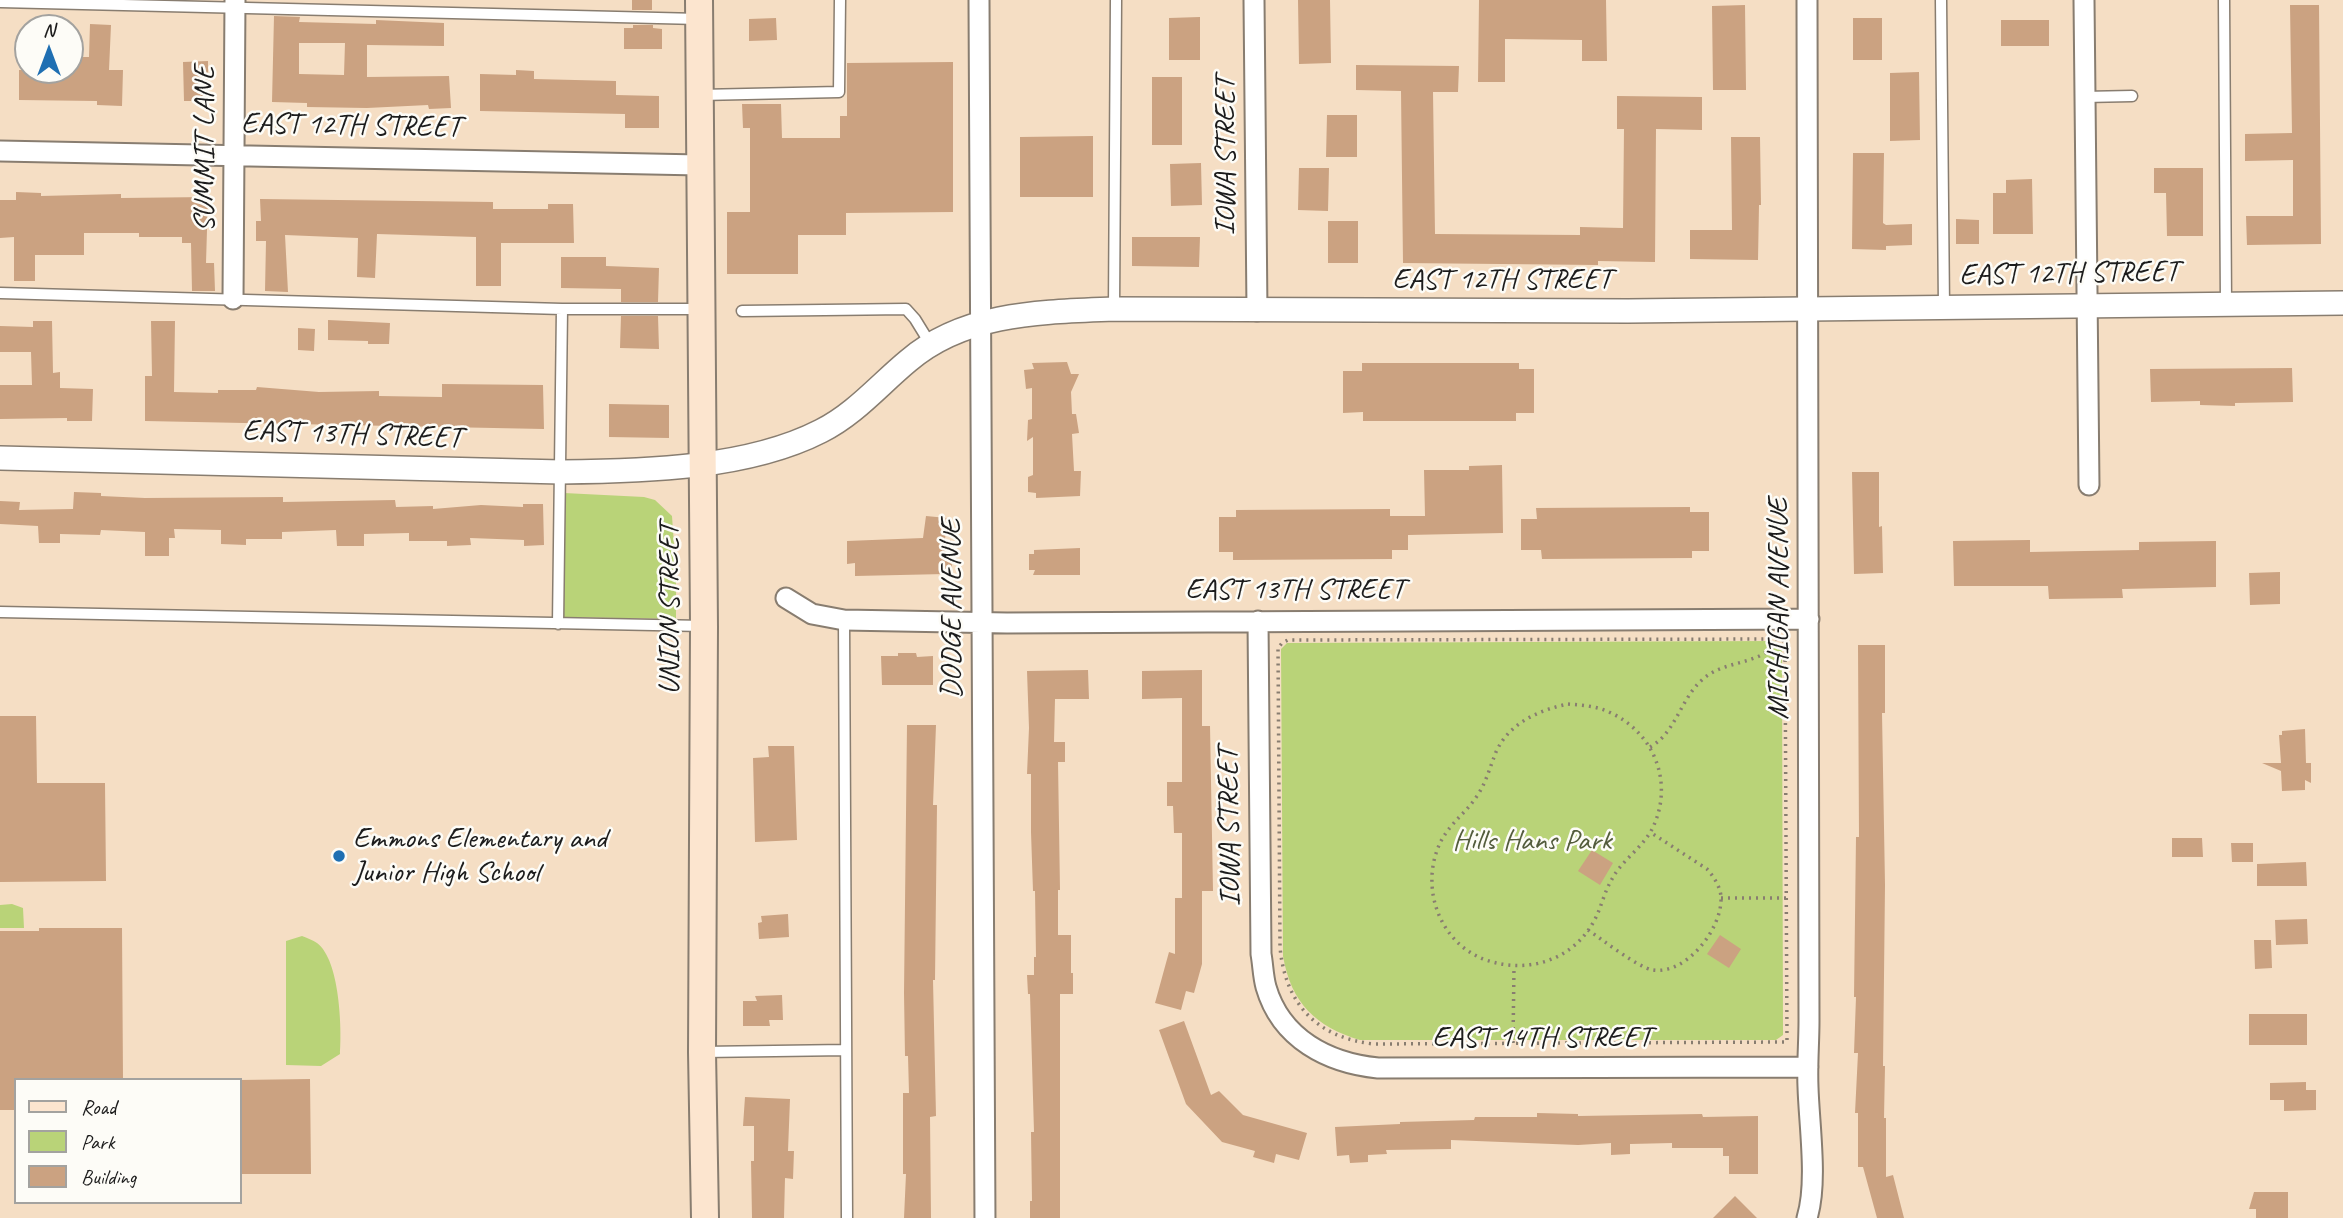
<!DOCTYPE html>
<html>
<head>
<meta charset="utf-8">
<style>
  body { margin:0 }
  #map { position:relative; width:2343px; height:1218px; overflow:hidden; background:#f5dec4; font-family:Caveat,sans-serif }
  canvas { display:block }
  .legend { position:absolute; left:14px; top:1078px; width:228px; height:126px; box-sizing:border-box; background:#fdfcf7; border:2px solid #a3a29f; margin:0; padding:9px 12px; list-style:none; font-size:21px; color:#1c1c1c }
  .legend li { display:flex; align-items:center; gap:14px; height:35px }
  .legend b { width:35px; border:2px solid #a3a29f }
  .north { position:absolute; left:14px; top:14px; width:70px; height:70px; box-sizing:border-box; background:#fdfcf7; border:2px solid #a3a29f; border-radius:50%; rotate:0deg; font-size:19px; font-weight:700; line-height:28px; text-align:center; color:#1c1c1c }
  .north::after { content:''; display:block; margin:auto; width:24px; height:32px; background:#1f6fb2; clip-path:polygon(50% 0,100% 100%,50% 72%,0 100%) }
</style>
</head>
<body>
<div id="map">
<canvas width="2343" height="1218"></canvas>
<ul class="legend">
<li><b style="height:9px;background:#fce5cf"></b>Road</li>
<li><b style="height:19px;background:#b9d378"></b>Park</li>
<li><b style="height:19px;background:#cba281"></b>Building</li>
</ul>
<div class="north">N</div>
</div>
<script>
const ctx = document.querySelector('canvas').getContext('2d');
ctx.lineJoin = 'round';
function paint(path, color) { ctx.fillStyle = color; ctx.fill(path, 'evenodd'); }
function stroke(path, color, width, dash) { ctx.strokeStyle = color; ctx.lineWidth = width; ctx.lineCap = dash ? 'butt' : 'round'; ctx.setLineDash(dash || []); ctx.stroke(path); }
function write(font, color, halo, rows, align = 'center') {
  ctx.font = font + ' Caveat,sans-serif'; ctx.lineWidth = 5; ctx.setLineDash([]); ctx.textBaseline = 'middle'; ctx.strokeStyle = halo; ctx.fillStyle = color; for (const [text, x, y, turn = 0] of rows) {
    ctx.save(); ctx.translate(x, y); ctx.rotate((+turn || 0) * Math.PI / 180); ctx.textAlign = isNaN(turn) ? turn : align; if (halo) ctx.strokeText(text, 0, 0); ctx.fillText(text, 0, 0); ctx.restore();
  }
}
paint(new Path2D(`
  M564,493L644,497L655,500L672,516L676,574V619L564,617Z
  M1775,641L1782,650L1783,1035L1776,1040H1360C1316,1027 1291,1003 1283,956L1281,649L1287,643Z
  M12,904L23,908L24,928H0V905Z
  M302,936C307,938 313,940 317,943C340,960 342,1029 340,1054L321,1066L286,1065V941Z`), '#b9d378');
paint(new Path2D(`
  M632,0H652V10H632Z
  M1298,0H1330L1331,63L1299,64Z
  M1479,0H1606L1607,61H1582V40L1505,39V82H1478Z
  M1745,5L1746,90H1713L1712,6Z
  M2290,5H2319L2321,244L2247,245L2246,216H2293V160L2245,161V134L2292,133Z
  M274,16L300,17L299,22L376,24V20L444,23V46L367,45V77L449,76L451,108L429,109L428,105L367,108L307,107V103L272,102ZM299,43H345L344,75L299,74Z
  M1200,17V60H1169V18Z
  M776,18L777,40L749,41V19Z
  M1853,18H1882V60H1853Z
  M2001,20H2049V46H2001Z
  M90,24L111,25L109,70H123L122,106L97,105V101L19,100V70H70V57H89Z
  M633,25H653V28L662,29V49H624V28H633Z
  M208,61V101H184L183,62Z
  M953,62V212L846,213V235H798V274H727V212H750V128H743L742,104H781L782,138H840V116H847V63Z
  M1356,65L1459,66L1458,92H1433L1435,234L1580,235V227L1623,228L1624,129H1617V96L1702,97V130L1656,129L1655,262L1598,261V265L1403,263L1401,91L1356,90Z
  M516,70L534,71V79L616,81V95L659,96V128H625V114L480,111V74L516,75Z
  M1919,72L1920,140L1890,141V73Z
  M1152,77H1182V145H1152Z
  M1327,115H1357V157H1326Z
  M1093,136V197H1020V137Z
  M1731,137H1760L1761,205H1759L1758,260L1690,259V230H1732Z
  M1853,153H1884L1883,223L1886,225L1912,224V245L1886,246V250L1852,249Z
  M1201,163L1202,205L1171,206L1170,164Z
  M1299,168H1329L1328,211L1298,210Z
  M2154,168H2203V236H2167L2166,193H2154Z
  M2032,179L2033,234H1993V193H2006V180Z
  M16,192L41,193V196L121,194V198L208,197L206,263H214L215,291H192L191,243H182V237H139V233H84V255H35V281H14V237L0,238V200H16Z
  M260,199L493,202V209H548V204H573L574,243H501V286H476V237L377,234L375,278L357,277L358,238L285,235L288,292L265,291L266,241H256V221H261Z
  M1956,219L1979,220V244H1956Z
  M1328,221H1358V263H1328Z
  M1132,237H1200L1199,267L1132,266Z
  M561,257H606V266L659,268L658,302H621V289L561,288Z
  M621,316H658L659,349L620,348Z
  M328,320L390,323L389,344H368V341L328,340Z
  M33,321H52L53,373L60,372V388L93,389L92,421H67V418L0,419V385H32L31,352H0V326L33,327Z
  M151,321H175L174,392L218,393V390H256L257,387L319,392L379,391V396L442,397V384L543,385L544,429L145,421V376H152Z
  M298,328L315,329L314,351L298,350Z
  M1067,362L1071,374H1079L1071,392L1072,414H1076L1079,433L1072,434L1074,471H1081L1080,496L1036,498V493L1028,492V477L1033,475V437L1027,441L1028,420L1032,419V388L1026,389L1024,370L1034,369L1032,363Z
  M1362,363H1519V369H1534V413H1516V421H1363V412L1343,413V371H1362Z
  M2292,368L2293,402L2235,403V406L2200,405V401L2151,402L2150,369Z
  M609,404L669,405V438L609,437Z
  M1502,465L1503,533L1408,535V550H1392V559L1233,560V552H1219V517H1236V510L1390,509V516H1425L1424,470H1469V466Z
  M1852,472H1879V527L1882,526L1883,573L1854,574Z
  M74,492L101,493V496L145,498L283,497V502L395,500L396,507L433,506V509L481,505L523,507V504H543L544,545L524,546V540L470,538L471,545L447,546V541H409V533L364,534V546H337L336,530L282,532V539H246V545L221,544V530L174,529L175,538H169V556H145V532L101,530L100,535L60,534V543H39L38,526L0,524V501L20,502L19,510L73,509Z
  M1690,507V512H1709V551H1692V558L1542,559L1541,550H1521V519H1537L1536,508Z
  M926,516L947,518L945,540H951L952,569H944L945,574L855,576V563L847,564V541L923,538Z
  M2030,540V552L2139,550V542L2216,541V587L2122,589L2123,598L2049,599L2048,586H1954L1953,541Z
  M1080,548V575H1033L1035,570H1029V554H1034V550Z
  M2280,572V604L2250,605L2249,573Z
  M1858,645H1885V713H1882L1885,885L1883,1066H1885L1884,1118H1886V1177L1893,1175L1904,1218H1877L1863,1167H1858V1113H1855L1858,1053H1854L1856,997H1854L1856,837H1859Z
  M898,653H916L917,657L933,656V685H882L881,656H898Z
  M1088,670L1089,699H1055L1054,742H1065V762H1058L1060,890H1058V935H1071V973H1073V994H1060V1218H1030V1201H1032L1031,1132H1034L1030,994H1028L1027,975H1034V957H1036L1035,891H1033L1031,832V774H1027L1029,728L1027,671Z
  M1202,670V726H1210L1213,891H1202V964L1194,993L1186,991L1181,1010L1155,1003L1169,952L1175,954V898H1182V833H1174L1173,806H1167V782H1182V698L1142,699V671Z
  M0,716H36L37,783H105L106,881L0,882Z
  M907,725H936L933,805H937L935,980H933L936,1116L930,1117L931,1218H904L906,1174H903V1093H909L908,1056H905L904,993Z
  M2305,729L2306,763H2311V783L2305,780V790L2282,791L2281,771L2262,763H2281L2279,735H2282V731Z
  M768,746H794L797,840L755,842L753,758L769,757Z
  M2172,838H2202L2203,857H2172Z
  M2231,843H2253V862H2232Z
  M1592,850L1613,863L1600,885L1578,871Z
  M2306,862L2307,886H2257V864Z
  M788,914L789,937L759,939L758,923L762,922L761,916Z
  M2307,919L2308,944L2276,945L2275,920Z
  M39,928H122L123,1080H16V1110H0V931H39Z
  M1720,935L1741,949L1729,968L1707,954Z
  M2254,940H2271L2272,968L2255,969Z
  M782,995L783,1020H769L770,1026H743V1001H757L755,996Z
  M2249,1014H2307V1045H2249Z
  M1184,1021L1211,1095L1219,1091L1243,1115L1307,1133L1299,1160L1276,1154L1274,1163L1253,1157L1255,1151L1222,1142L1186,1104L1159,1030Z
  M310,1079L311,1174H240V1080Z
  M2306,1082V1090H2316V1110L2284,1111V1100H2270V1083Z
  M745,1097L790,1099L788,1151H794L793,1179L785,1178L784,1218H752L751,1161H754V1126H743Z
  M1537,1113L1578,1114V1116L1702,1114L1703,1117L1758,1116V1174H1729V1156H1723V1148H1672V1143L1630,1144V1154L1611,1155V1143L1578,1145L1451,1140V1149L1386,1150L1387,1154L1368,1155V1162L1350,1163L1349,1155L1337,1156L1335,1127L1400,1124V1122L1474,1120L1475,1117H1537Z
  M2254,1192H2288V1218H2256V1209H2249Z
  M1735,1196L1757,1218H1713Z`), '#cba281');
const service = new Path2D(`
  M1941,0L1944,307
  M2224,0L2226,304
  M0,2L699,19
  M700,95L839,92L840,0
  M2084,97L2132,96
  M0,293L562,309H700
  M1114,309L1116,0
  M742,311L906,309L915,319L931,345
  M0,612L704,626
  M844,620L847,1218
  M558,624L562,309
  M703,1052L846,1050`);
const minor = new Path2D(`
  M979,0L985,1218
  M1254,0L1257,311
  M2084,0L2089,485
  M0,151L700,165
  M233,299L235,0
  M786,598L812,614L844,620L1007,623L1809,619
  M1258,621L1261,954C1263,965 1263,976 1266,987C1281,1039 1328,1063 1378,1068L1808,1067
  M1807,1218C1818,1183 1809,1124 1808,1087C1807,1065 1809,1043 1809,1021L1807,0`);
const tertiary = new Path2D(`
  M0,458L561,472C643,471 747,469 821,431C855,414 879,385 908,361C965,312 1043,312 1114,309L1628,311L2343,303`);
const secondary = new Path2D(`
  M699,0L704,626L702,1052L705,1218`);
stroke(service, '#887d70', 13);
stroke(minor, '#887d70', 23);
stroke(tertiary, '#887d70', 26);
stroke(secondary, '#887d70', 30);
stroke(new Path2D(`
  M1785,639L1787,1042L1374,1044C1317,1038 1285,1004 1280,947L1278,648L1282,643L1288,640Z
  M1568,704C1582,705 1596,706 1609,712C1656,733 1675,786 1651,831C1640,850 1620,862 1611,881C1605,891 1602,904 1597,915C1577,959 1530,975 1486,960C1438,943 1419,885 1441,841C1452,821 1466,813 1477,796C1486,783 1490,767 1496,752C1509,723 1539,710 1568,704Z
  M1650,747C1676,733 1680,699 1703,679C1719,665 1738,665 1757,657C1767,653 1776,645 1785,639
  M1721,898H1786
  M1588,930C1603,940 1637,967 1653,970C1686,975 1722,929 1721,898C1721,888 1714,877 1707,869L1650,832
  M1513,1043L1514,966`), '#887d70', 3.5, [2, 5]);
stroke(service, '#fff', 10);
stroke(minor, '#fff', 19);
stroke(tertiary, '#fff', 23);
stroke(secondary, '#fce5cf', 26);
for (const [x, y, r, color] of [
  [339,856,7,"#1f6fb2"]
]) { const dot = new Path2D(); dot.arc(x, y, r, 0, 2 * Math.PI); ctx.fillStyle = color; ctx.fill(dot); stroke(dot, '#fdfcf7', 2.5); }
write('30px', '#1c1c1c', '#fdfcf7', [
  ["EAST 12TH STREET",351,126,1],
  ["SUMMIT LANE",205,149,-90],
  ["IOWA STREET",1226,156,-90],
  ["EAST 12TH STREET",2069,274,-1],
  ["EAST 12TH STREET",1502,280],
  ["EAST 13TH STREET",352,435,2],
  ["EAST 13TH STREET",1295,590],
  ["UNION STREET",670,609,-90],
  ["DODGE AVENUE",952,609,-90],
  ["MICHIGAN AVENUE",1779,609,-90],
  ["IOWA STREET",1230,827,-91],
  ["EAST 14TH STREET",1542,1038]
]);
write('30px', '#1c1c1c', '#fdfcf7', [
  ["Emmons Elementary and",353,839],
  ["Junior High School",353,873]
], 'left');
write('30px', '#535c3c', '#fdfcf7', [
  ["Hills Hans Park",1532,841]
]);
</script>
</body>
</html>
